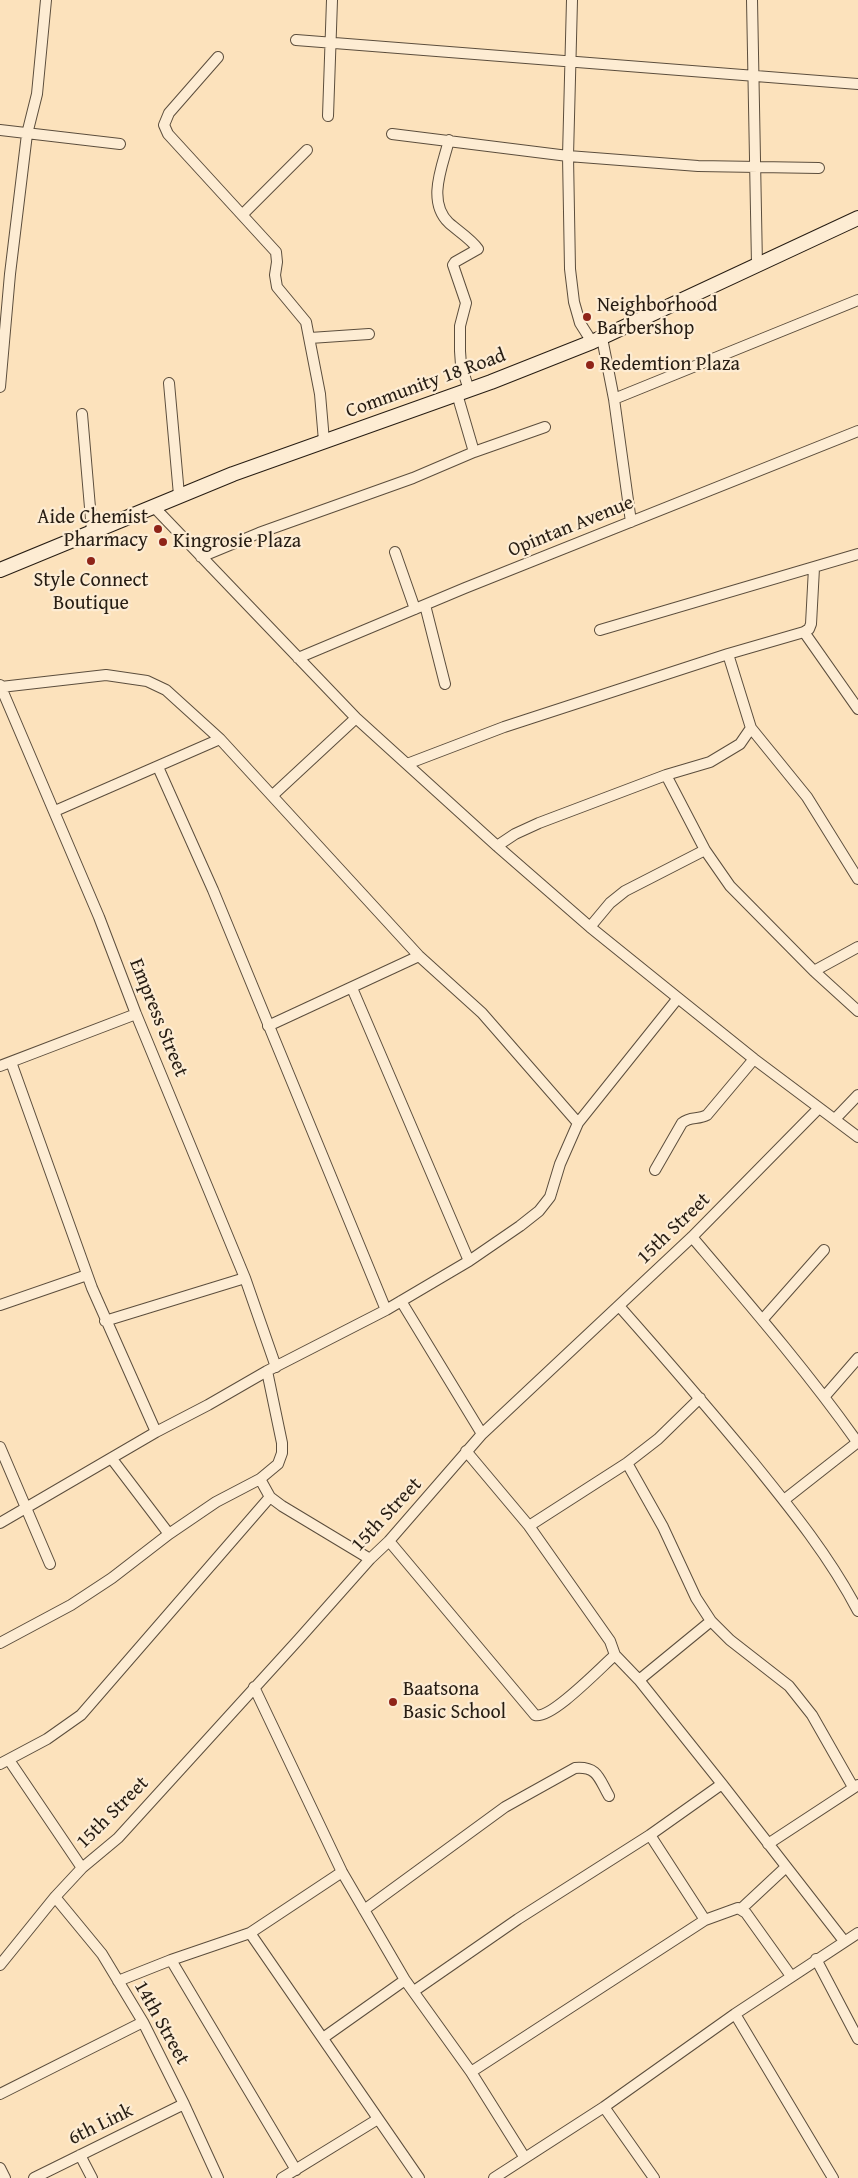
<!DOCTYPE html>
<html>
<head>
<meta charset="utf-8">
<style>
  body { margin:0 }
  canvas { display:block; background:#fce2bc }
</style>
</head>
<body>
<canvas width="858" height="2178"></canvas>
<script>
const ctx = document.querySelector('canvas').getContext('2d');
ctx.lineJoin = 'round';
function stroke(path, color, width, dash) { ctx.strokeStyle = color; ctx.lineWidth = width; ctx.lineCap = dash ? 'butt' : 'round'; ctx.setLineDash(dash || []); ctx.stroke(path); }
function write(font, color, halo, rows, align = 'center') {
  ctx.font = font + ' "Gentium Book Plus",serif'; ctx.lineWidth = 4.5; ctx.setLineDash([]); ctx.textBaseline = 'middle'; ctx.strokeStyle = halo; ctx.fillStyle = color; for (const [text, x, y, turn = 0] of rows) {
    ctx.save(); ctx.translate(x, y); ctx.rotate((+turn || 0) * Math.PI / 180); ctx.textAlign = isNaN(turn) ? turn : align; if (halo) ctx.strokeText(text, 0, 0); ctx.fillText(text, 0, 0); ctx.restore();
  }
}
const street = new Path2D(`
  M572,0L568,156L570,269L574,302L580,323L592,342
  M752,0L757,265
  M296,40L858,84
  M218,57L169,113L164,125L168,134L276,252L277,262L275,275L277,287L306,322L320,394L324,441
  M328,116L332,0
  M0,130L120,144
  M392,134L568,156L698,166L819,168
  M449,140C443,165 426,201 449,223C458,231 471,239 478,249L455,262L453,265L466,303L460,326V351L461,365L469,390
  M242,215L307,150
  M310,338L369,334
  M602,338L614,399L631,522
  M169,383L179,495
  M0,387L10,274L27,134L37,94L46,0
  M457,394L474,452
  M614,399L858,300
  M82,414L92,531
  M153,506L356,718L497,846L590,927L678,998L754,1059L858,1137
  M395,552L415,609
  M201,557L259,533L413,478L474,452L545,427
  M425,605L445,684
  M600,630L858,554
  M804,632L858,709
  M728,654L751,728L807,797L858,879
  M298,658L465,588L858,431
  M0,685L99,917L136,1014L245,1278L276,1367
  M1,687L106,675L147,681L166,690L220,739L419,956L482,1013L578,1123
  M407,764L504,727L728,654L804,632L809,629L811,624L814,568
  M158,767L213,890L386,1310
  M666,775L705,850L730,886L814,971L858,1011
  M273,795L356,718
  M55,811L220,739
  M497,846L515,834L539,823L666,775L710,762L740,744L751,728
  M590,927L610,903L625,891L705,850
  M814,971L858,947
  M352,988L469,1261
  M268,1026L419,956
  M11,1062L92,1288L156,1432
  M0,1066L136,1014
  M835,1119L858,1095
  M655,1170L682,1123C690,1116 698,1120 707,1115L754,1059
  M692,1237C749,1304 807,1371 858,1443
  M401,1301L482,1434
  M0,1305L87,1275
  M619,1306C665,1358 709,1409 753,1462C791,1509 830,1557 858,1611
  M763,1319L824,1250
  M105,1321L245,1278
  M825,1396L858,1358
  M0,1447L50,1564
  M466,1451L529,1526L610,1641L615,1655L639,1680L722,1784L844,1941
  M112,1459L169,1534
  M627,1463L663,1527L696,1598L711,1621L730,1640L789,1686L812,1715L853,1787
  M260,1479L270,1497L282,1506L370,1559
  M784,1500L858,1442
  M0,1523L156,1432L208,1405L267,1371L386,1310L469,1261L520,1226L539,1211L550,1197L560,1164L578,1123L678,998
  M529,1526L627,1463L658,1439L700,1398
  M389,1541L535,1715C551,1720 601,1667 615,1655
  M0,1643L71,1605L112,1578L169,1534L216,1502L260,1479L278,1464L282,1453V1443L267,1371
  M639,1680L711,1621
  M254,1687L342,1872L405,1980L471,2072L525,2158
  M9,1760L82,1868
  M0,1764L47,1739L81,1715L270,1497
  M650,1835L705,1920
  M768,1844L858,1785
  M55,1897L102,1954L143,2022L184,2104L218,2178
  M741,1909L786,1867
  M364,1910L505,1807L575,1768C598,1766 599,1779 609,1796
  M250,1933L419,2178
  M816,1959L858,2039
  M171,1960L296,2170
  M0,1965L55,1897L82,1868L118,1838L299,1639L370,1559L389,1541L482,1434L692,1237L819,1108
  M118,1981L171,1960L250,1933L342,1872
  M414,1991L518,1919L650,1835L722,1784
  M735,2014L833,2178
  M323,2038L405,1980
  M471,2072L705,1920L738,1908L746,1913L791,1976
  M0,2094L143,2022
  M604,2107L654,2178
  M80,2155L92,2178
  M0,2168L5,2178
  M34,2178L184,2104
  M282,2178L378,2119
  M494,2178L604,2107L735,2014L858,1933`);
const secondary = new Path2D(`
  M0,570L233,474L491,382L592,342L858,218`);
stroke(street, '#5c4e3d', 12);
stroke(secondary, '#271d13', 16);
stroke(street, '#fdecd3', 10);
stroke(secondary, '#fdecd3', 14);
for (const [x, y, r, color] of [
  [587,317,5,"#8f2418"],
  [590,365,5,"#8f2418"],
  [158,529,5,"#8f2418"],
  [163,542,5,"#8f2418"],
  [91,561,5,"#8f2418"],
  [393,1702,5,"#8f2418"]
]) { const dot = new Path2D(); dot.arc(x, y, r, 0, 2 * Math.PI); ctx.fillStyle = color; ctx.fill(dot); stroke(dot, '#fdecd3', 2); }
write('20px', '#271d13', '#fdecd3', [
  ["Neighborhood",597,306],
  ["Barbershop",597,329],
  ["Redemtion Plaza",600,365],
  ["Aide Chemist",148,518,"right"],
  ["Pharmacy",148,541,"right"],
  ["Kingrosie Plaza",173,542],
  ["Style Connect",91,581,"center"],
  ["Boutique",91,604,"center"],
  ["Baatsona",403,1690],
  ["Basic School",403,1713]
], 'left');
write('20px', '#271d13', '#fdecd3', [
  ["Community 18 Road",426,384,-20],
  ["Opintan Avenue",571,527,-22],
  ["Empress Street",158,1018,68],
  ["15th Street",674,1229,-44],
  ["15th Street",387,1515,-47],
  ["15th Street",113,1813,-45],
  ["14th Street",161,2023,61],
  ["6th Link",101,2125,-26]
]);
</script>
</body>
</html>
